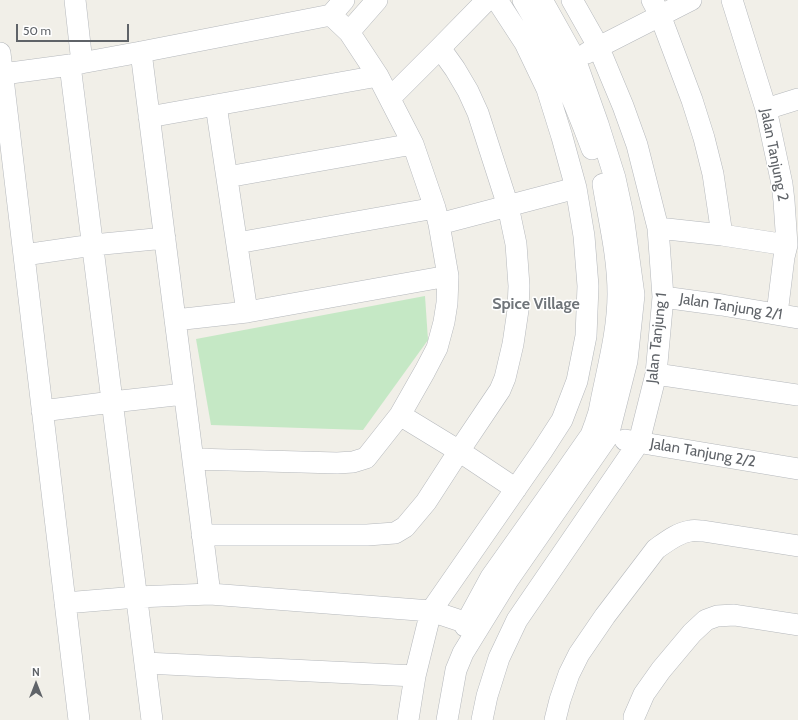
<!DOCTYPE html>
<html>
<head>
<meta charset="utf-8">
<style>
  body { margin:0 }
  #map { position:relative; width:798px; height:720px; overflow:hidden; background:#f1efe8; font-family:Cabin,sans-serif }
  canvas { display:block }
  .north { position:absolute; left:16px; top:664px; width:40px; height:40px; -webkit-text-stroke:3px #fff; paint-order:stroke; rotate:0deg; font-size:11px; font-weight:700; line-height:16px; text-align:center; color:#5f6368 }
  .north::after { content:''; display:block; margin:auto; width:14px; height:18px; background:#5f6368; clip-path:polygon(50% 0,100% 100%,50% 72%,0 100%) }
  .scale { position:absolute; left:16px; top:24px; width:113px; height:18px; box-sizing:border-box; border:2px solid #5f6368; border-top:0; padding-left:5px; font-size:12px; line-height:14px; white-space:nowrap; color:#5f6368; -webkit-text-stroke:3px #fff; paint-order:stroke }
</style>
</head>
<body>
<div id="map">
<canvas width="798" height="720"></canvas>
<div class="north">N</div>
<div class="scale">50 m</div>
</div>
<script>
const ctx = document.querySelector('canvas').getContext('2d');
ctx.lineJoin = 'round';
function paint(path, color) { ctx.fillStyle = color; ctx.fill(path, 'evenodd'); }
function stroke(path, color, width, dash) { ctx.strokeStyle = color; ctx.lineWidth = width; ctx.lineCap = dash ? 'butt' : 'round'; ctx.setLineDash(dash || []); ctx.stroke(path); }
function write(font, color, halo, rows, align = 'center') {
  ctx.font = font + ' Cabin,sans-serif'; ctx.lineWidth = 3; ctx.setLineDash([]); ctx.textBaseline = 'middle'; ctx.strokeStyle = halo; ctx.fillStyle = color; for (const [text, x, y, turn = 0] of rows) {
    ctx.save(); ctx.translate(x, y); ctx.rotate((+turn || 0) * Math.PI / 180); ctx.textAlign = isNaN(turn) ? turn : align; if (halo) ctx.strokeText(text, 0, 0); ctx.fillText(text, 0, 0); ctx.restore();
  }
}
paint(new Path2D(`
  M425,296L428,340L363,430L211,425L196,339Z`), '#c5e8c5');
const minor = new Path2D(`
  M75,0L82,63
  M523,0C552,47 573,98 592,149
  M652,0L660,15L692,100L704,138L713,174L722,235
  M732,0L766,109L782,184L784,201L787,245L784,257L777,314
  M349,32L377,0
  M141,52L210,594
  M0,53L79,720
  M587,53L691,0
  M70,65L152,720
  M3,74L70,65L141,52L331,15L344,0
  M390,98L440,48L487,0
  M216,105L247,312
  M766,109L798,99
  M149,117L378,76
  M227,177L413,144
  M439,224L576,188
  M658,228L722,235L787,245
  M237,243L435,208
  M24,255L93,245L165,238
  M663,297L722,305L798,318
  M175,320L247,312L448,276
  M656,374L798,395
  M42,411L112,402L184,394
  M400,415L459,451L516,489
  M625,440L798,469
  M193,459L337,463L353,462L366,458L400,415L425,371L437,348L444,322L447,303L448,276L439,224L435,208L413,144L378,76L349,32L331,15
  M202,535H367L395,533L405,527L426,502L459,451L500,390L505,378L513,344L518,310L519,286L516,244L508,206L478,113L468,91L455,69L440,48
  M65,603L137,597L210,594L431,611L479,627
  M465,626L466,623L491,577L547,498L591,435L595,424L599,412C606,373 618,334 618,294C618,256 609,221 603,184
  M145,663L415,676
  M408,720L415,676L431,611L542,451L562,420L577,381L586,336L588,286L584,236L576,188L562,137L547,89L525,43L497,0
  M447,720L456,670L463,653L508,580L608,436L627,361L634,295L623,215L615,178L598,124L575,59L542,0
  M482,720L487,696L499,658L517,620L639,442L656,374L663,297L658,228L637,145L623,106L598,46L572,0
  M555,720L560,700L569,674L579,654L605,616L656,549C666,542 677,533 690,531C694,530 698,531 703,531L798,546
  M634,720V717L644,694L661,670L692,633L706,620L717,616L734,615L798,625`);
stroke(minor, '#b5b8bc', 22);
stroke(minor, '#fff', 21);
write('15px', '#5f6368', '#fff', [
  ["Jalan Tanjung 2",774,155,79],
  ["Jalan Tanjung 2/1",731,307,9],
  ["Jalan Tanjung 1",657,338,-84],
  ["Jalan Tanjung 2/2",703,453,10]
]);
write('bold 16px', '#70757a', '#fff', [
  ["Spice Village",536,304]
]);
</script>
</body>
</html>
